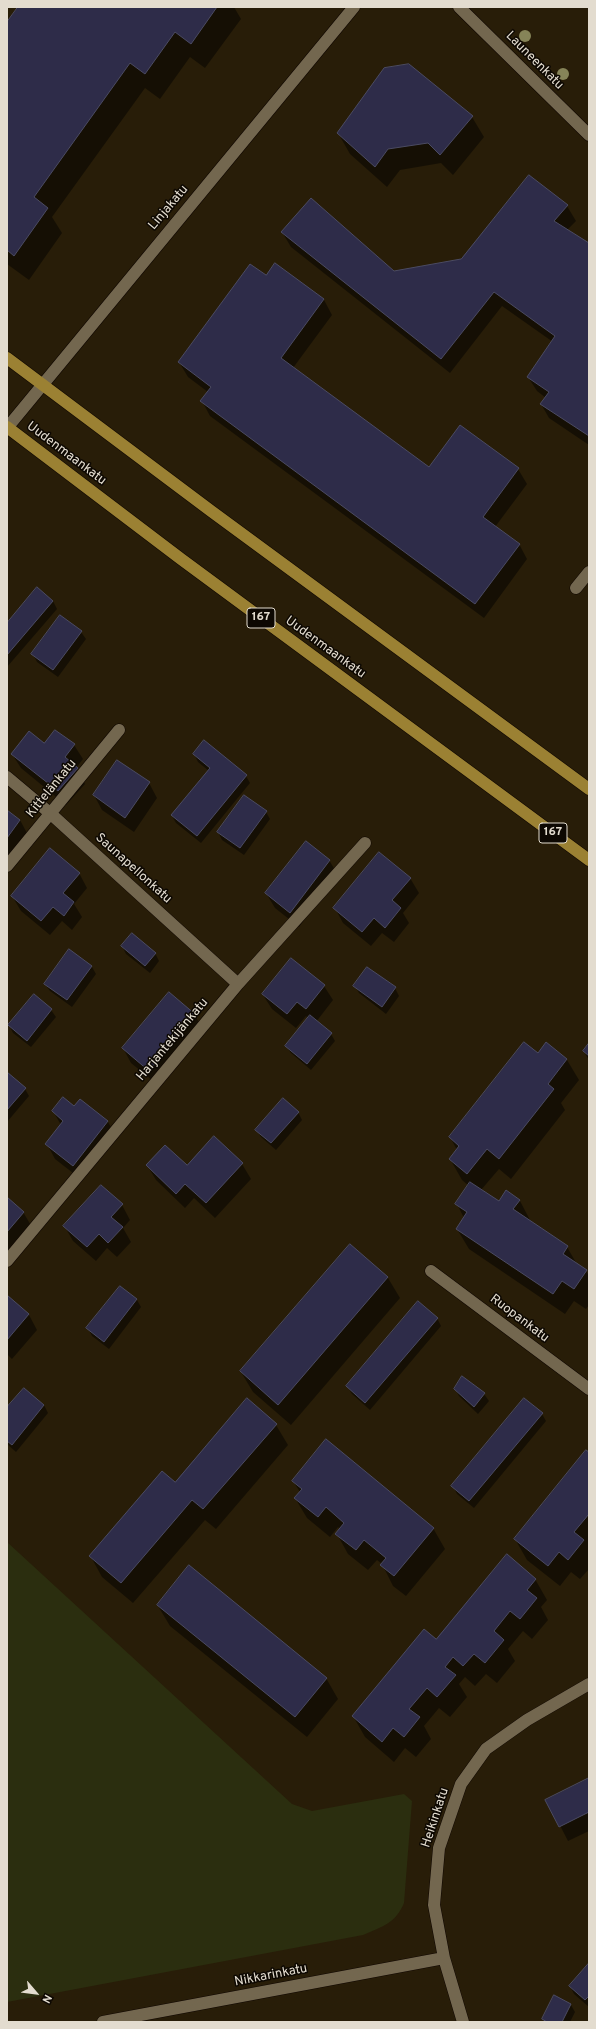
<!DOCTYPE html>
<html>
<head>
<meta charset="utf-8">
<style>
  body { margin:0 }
  #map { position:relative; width:596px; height:2029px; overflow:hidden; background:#281d08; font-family:Overpass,sans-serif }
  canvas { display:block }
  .frame { position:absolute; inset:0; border:8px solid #e3dccf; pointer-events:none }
  .north { position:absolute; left:16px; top:1973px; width:40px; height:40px; -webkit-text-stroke:3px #0d0802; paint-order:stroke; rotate:118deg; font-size:11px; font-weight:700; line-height:16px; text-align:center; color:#e3dccf }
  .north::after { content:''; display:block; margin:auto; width:14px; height:18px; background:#e3dccf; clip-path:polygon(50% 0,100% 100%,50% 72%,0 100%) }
</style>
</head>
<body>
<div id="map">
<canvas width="596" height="2029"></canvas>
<div class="frame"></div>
<div class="north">N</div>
</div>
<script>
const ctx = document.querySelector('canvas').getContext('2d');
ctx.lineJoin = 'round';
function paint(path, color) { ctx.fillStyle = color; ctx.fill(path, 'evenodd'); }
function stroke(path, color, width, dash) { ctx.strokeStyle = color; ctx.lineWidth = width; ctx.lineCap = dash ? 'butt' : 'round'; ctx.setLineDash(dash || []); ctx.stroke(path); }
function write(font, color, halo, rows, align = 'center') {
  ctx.font = font + ' Overpass,sans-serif'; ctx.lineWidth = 3; ctx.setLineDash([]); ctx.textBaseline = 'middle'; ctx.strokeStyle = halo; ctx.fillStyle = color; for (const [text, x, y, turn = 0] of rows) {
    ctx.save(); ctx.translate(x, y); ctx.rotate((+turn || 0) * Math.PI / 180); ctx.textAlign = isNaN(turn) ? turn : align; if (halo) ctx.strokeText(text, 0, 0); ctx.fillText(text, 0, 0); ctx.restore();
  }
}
paint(new Path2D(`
  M7,1542L292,1804L312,1811L404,1794L412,1801L404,1903C395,1924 383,1926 363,1935L7,2002Z`), '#2b2e0f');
paint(new Path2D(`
  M19,7H234L241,19L205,68L190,57L160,99L145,88L52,217L62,233L29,280L7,264V24Z
  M472,117L484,137L453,175L441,163L400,170L387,187L350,154L338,133Z
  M529,177L567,206L576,221L567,230L589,244V445L549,418L541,404L546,398L537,391L528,377L553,342L502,306L450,373L291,247L282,232L394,272L462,260Z
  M275,264L324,300L332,315L293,368L429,468L460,426L518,469L527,484L495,527L519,544L527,559L484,618L210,416L202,401L208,392L188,377L179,362L266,277Z
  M53,601L57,609L7,667V625Z
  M60,617L81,632L86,639L58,677L37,662L33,654Z
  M44,745H74L83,759L76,768L85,784L66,805L21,768L12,754Z
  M194,754L246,776L250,783L201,843L176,823L172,816L209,771L198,762Z
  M149,783L157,798L134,832L102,810L94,795Z
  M7,811L20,820L28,835L7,864Z
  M266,812L270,819L244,855L222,840L218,832Z
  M329,860L338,875L299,927L275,908L266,893Z
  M79,873L87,888L74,904L82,917L72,930L62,921L50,935L21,911L12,896Z
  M410,878L419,893L403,913L409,923L394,942L382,933L371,946L343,923L335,908Z
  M122,946L155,953L159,961L150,973L126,954Z
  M69,951L92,967L96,974L72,1007L50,991L45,984Z
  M324,986L333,1000L316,1022L331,1034L335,1041L311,1070L291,1053L286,1046L309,1019L306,1016L296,1028L272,1009L263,995Z
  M355,986L395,988L399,996L386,1014L359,993Z
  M51,1010L56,1017L31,1047L13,1033L9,1025Z
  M195,1016L204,1030L158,1085L131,1063L123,1048Z
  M546,1044L567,1060L579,1080L561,1103L565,1110L511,1179L499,1169L481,1190L500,1203L520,1201L531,1222L567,1247L578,1266L586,1271L589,1276V1305L586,1309L574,1301L565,1314L469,1249L457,1229L464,1218L457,1204L469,1186L462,1180L450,1159L457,1150L450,1137L538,1054Z
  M589,1045V1060L584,1052Z
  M7,1073L25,1089L29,1096L7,1122Z
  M80,1100L108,1122L116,1136L82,1180L55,1159L47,1144L61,1125L53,1111L74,1108Z
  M298,1112L302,1120L276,1150L261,1137L257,1130Z
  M214,1138L242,1164L251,1179L215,1218L194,1198L185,1208L156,1180L147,1165L187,1167Z
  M7,1198L23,1212L32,1227L7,1256Z
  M122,1205L130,1220L123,1228L131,1242L117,1257L107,1248L96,1261L73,1241L65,1227Z
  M350,1245L388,1278L400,1298L291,1425L253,1392L241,1372Z
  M120,1287L137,1300L141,1307L109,1349L92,1336L88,1328Z
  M7,1296L29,1315L37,1330L12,1359L7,1354Z
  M437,1318L441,1326L370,1410L352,1394L347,1386Z
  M462,1378L484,1394L489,1401L478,1414L459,1396L455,1389Z
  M44,1405L48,1413L16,1452L7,1444V1408Z
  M542,1414L546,1421L474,1508L457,1494L453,1486Z
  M276,1425L288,1445L216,1529L205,1520L133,1603L102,1577L91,1557L175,1484Z
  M589,1453V1569L580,1579L571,1572L560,1586L527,1560L515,1539Z
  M293,1481L433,1528L445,1549L406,1596L393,1586L382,1564L377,1560L368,1570L348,1554L337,1534L340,1529L338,1527L330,1537L307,1518L295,1498L300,1492Z
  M535,1579L547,1600L541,1607L548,1620L532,1639L523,1631L508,1649L515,1661L497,1683L486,1674L475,1686L465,1677L459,1684L467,1697L450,1717L439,1708L424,1726L431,1739L416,1757L405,1748L394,1762L365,1737L353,1716L436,1641Z
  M158,1606L326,1678L338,1699L307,1737L170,1626Z
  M589,1780V1831L568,1841L547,1800Z
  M589,1965V2007L574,1994L570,1986Z
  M555,1996L571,2005L575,2012L570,2022H544L543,2019Z`), '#0007');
const building = new Path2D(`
  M18,7H217L191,44L175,32L145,74L130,63L34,197L48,208L14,256L7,250V22Z
  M409,64L473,116L440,155L428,143L388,149L375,167L337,133L384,68Z
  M529,175L568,205L554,221L589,243V436L540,404L549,392L527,377L555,336L494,292L441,359L281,232L311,198L394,271L461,259Z
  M275,263L324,299L281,358L429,467L460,425L519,468L483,517L520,544L475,604L200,401L211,387L178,362L250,264L266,275Z
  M37,587L53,601L7,655V623Z
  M60,615L82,631L53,670L31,654Z
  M55,730L75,744L65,757L78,768L58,791L11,754L29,731L44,743Z
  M204,740L247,775L197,836L171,815L210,768L193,754Z
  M117,760L150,782L125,818L93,795Z
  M244,795L267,811L240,848L217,832Z
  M7,810L20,820L7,838Z
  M306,841L330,860L290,913L265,893Z
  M50,848L80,873L63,893L74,902L64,916L53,907L41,921L11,896Z
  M379,852L411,878L392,900L401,908L385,928L374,918L362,932L333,908Z
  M132,933L156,953L145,966L121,946Z
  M69,949L92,966L67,1000L44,984Z
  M291,958L325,985L306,1009L297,1002L287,1014L262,994Z
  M367,967L396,987L382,1007L353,986Z
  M169,992L196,1015L149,1071L122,1048Z
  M34,994L52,1009L27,1041L8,1025Z
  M310,1015L332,1033L307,1064L285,1046Z
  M524,1042L538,1053L546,1042L567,1059L548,1084L554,1089L499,1159L487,1149L467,1174L449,1159L459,1146L449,1137Z
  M589,1043V1056L583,1051Z
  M7,1072L26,1088L7,1110Z
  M63,1097L74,1106L80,1099L108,1121L73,1166L45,1144L63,1121L52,1111Z
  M283,1098L299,1112L271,1143L255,1130Z
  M214,1136L243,1163L206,1203L185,1184L176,1194L146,1165L165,1145L187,1165Z
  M470,1182L499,1201L506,1190L520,1200L513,1209L568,1246L563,1254L587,1270L574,1289L562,1281L553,1294L456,1229L467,1212L455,1204Z
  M101,1185L123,1204L111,1217L123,1227L108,1243L99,1234L87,1247L63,1226Z
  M7,1197L24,1212L7,1232Z
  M350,1244L388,1277L278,1405L240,1371Z
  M120,1286L137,1299L104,1342L86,1328Z
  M7,1295L29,1314L7,1340Z
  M418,1301L438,1318L365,1403L346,1386Z
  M462,1376L485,1393L474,1407L454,1389Z
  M24,1388L44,1405L12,1445L7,1441V1407Z
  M247,1398L277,1424L203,1509L192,1500L121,1583L89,1556L162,1471L175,1482Z
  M524,1398L543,1413L469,1501L451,1486Z
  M326,1439L434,1528L394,1576L380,1565L386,1558L364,1540L356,1550L335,1534L344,1523L326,1507L318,1517L294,1498L302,1489L292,1481Z
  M586,1450L589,1452V1514L574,1532L584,1540L568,1560L559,1552L548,1566L514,1539Z
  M507,1554L536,1579L527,1590L537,1598L520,1619L510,1611L494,1631L504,1640L485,1663L474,1654L463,1666L453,1657L445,1667L456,1675L437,1697L427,1688L409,1709L420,1717L404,1737L393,1728L382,1742L352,1716L424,1629L436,1639Z
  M189,1565L327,1678L295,1717L157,1605Z
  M589,1778V1812L559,1827L545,1800Z
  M589,1963V1996L585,2000L569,1986Z
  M554,1995L571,2004L562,2022H547L542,2019Z`);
paint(building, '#2e2c49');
stroke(building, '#4b4b62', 1);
const minor = new Path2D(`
  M459,7L589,135
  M7,428L354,7
  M576,588L589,572
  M7,777L51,814L238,984
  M7,866L119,730
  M7,1261L238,984L365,843
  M431,1271L589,1389
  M103,2022L444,1958
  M463,2022L444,1958L434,1905L439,1848L461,1784L486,1749L527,1720L589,1684`);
const major = new Path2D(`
  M7,358L211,511L589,789
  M7,427L181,559L589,860`);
stroke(minor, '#100700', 13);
stroke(major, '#100700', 13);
stroke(minor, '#73674f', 12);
stroke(major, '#9b8133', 12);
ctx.fillStyle = '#868458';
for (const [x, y] of [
  [525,36],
  [563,74]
]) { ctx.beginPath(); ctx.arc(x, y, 6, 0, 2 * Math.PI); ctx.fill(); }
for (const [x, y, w] of [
  [261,618,28],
  [553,833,28]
]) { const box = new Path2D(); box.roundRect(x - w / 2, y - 10, w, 20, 3); ctx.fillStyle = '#0d0802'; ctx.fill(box); stroke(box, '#e3dccf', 1); }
write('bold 12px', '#e3dccf', null, [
  ["167",261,618],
  ["167",553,833]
]);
write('13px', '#e3dccf', '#0d0802', [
  ["Launeenkatu",534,61,45],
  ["Linjakatu",169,208,-50],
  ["Uudenmaankatu",66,454,37],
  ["Uudenmaankatu",325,648,36],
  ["Kittelänkatu",52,789,-51],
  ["Saunapellonkatu",133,869,42],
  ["Harjantekijänkatu",173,1040,-50],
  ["Ruopankatu",519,1319,37],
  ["Heikinkatu",436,1818,-72],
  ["Nikkarinkatu",271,1976,-11]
]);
</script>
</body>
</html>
